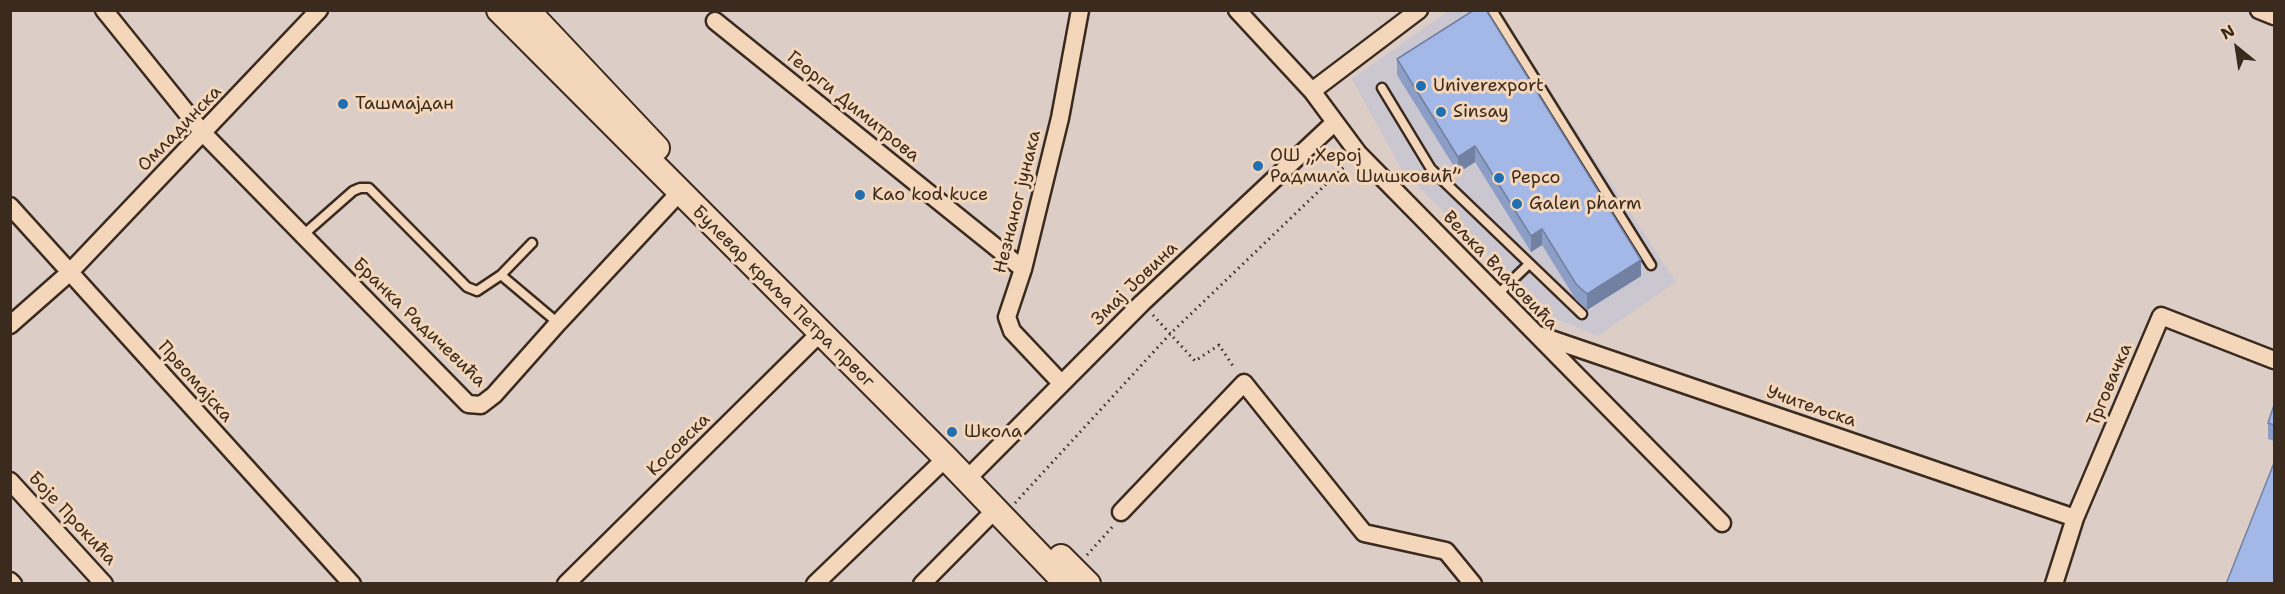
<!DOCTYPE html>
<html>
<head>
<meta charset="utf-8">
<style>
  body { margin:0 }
  #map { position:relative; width:2285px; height:594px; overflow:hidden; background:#dccec7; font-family:"Shantell Sans",sans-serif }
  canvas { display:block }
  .frame { position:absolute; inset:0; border:12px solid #3b2a1e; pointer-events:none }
  .north { position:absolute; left:2207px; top:18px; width:60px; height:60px; -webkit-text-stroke:4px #f4d7ba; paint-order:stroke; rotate:330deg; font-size:16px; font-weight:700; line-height:24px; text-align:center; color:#3b2a1e }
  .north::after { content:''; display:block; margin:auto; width:21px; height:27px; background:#3b2a1e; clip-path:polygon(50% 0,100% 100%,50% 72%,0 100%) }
</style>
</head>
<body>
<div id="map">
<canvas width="2285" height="594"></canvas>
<div class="frame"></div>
<div class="north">N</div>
</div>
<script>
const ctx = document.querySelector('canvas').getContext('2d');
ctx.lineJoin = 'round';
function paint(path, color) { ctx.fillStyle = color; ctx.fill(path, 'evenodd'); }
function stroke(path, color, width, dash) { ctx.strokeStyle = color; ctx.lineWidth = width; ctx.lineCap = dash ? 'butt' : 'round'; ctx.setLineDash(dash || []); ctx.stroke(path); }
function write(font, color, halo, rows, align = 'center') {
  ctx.font = font + ' "Shantell Sans",sans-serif'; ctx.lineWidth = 6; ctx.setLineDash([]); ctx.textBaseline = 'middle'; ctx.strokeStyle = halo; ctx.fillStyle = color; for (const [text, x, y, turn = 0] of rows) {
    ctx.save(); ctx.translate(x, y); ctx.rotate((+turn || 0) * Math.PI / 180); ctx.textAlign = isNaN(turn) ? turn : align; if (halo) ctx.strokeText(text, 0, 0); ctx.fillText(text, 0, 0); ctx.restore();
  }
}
paint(new Path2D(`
  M1448,11H1498L1676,282L1598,336L1551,317L1403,172L1352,79Z`), '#cbc7d0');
const lane = new Path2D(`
  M1492,10L1651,265
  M1382,88L1431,169L1582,314
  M303,235L353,191L360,188H369L467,287L477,291L501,275L532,243
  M501,275L558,323
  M1497,295L1529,264`);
const street = new Path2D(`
  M104,10L203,133L468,404L481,405L494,395L558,323L679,193
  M1237,10L1312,91L1358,153L1722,523
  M2259,10L2274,16
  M715,21L1023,269
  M1312,91L1419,10
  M10,206L352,584
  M10,325L69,273L319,10
  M1539,335L2075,518
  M1061,383L1012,331L1007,317L1023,269L1060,118L1080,10
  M966,480L1142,303L1335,122
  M10,481L104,584
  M1121,512L1244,383L1364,533L1446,551L1473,584
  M10,581L13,584
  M566,584L819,334
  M815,584L946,458
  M922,584L996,509
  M2054,584L2075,518L2161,316L2274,360`);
const secondary = new Path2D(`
  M499,10L946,458L1067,584
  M527,10L657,148
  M1061,557L1088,584`);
stroke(lane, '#3b2a1e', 13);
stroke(street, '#3b2a1e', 21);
stroke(secondary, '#3b2a1e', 28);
stroke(new Path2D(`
  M1153,315L1195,361L1219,345L1235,369
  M1015,503L1170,334L1346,165
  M1087,555L1115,524`), '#3b2a1e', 3, [1.5, 4.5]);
stroke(lane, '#f4d7ba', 8);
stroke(street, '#f4d7ba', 16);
stroke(secondary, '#f4d7ba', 24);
paint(new Path2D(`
  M1397,59L1641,276L1587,310L1576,300L1542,245L1531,252L1475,162L1458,173L1397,75Z
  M2274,405V441L2268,439V423Z`), '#8c9ec6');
paint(new Path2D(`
  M1475,146V162L1458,173V157Z
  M1542,229V245L1531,252V236Z
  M1641,260V276L1587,310V294Z`), '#7281a1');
const building = new Path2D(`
  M1474,10H1486L1641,260L1587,294L1576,284L1542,229L1531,236L1475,146L1458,157L1397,59Z
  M2274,405V425L2268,423Z
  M2274,463V584H2226Z`);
paint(building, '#a3b8e6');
stroke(building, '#7281a1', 1.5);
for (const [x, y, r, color] of [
  [1421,86,6,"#1f6fb2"],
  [343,104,6,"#1f6fb2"],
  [1441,112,6,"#1f6fb2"],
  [1258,166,6,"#1f6fb2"],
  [1499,178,6,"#1f6fb2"],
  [860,195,6,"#1f6fb2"],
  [1517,204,6,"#1f6fb2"],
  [952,432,6,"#1f6fb2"]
]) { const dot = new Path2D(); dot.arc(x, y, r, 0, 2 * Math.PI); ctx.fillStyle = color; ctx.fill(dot); stroke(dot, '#f4d7ba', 2); }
write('18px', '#3b2a1e', '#f4d7ba', [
  ["Univerexport",1433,86],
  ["Ташмајдан",355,104],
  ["Sinsay",1453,112],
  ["ОШ „Херој",1270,156],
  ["Радмила Шишковић”",1270,177],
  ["Pepco",1511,178],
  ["Kao kod kuce",872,195],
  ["Galen pharm",1529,204],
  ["Школа",964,432]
], 'left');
write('18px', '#3b2a1e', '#f4d7ba', [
  ["Георги Димитрова",853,107,39],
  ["Омладинска",180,129,-46],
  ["Незнаног јунака",1018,202,-76],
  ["Вељка Влаховића",1500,271,46],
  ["Змај Јовина",1135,284,-44],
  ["Булевар краља Петра првог",783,297,45],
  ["Бранка Радичевића",419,323,44],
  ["Првомајска",195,382,48],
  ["Трговачка",2110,385,-67],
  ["Учитељска",1811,407,19],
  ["Косовска",679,445,-45],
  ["Боје Прокића",72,519,47]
]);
</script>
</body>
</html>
